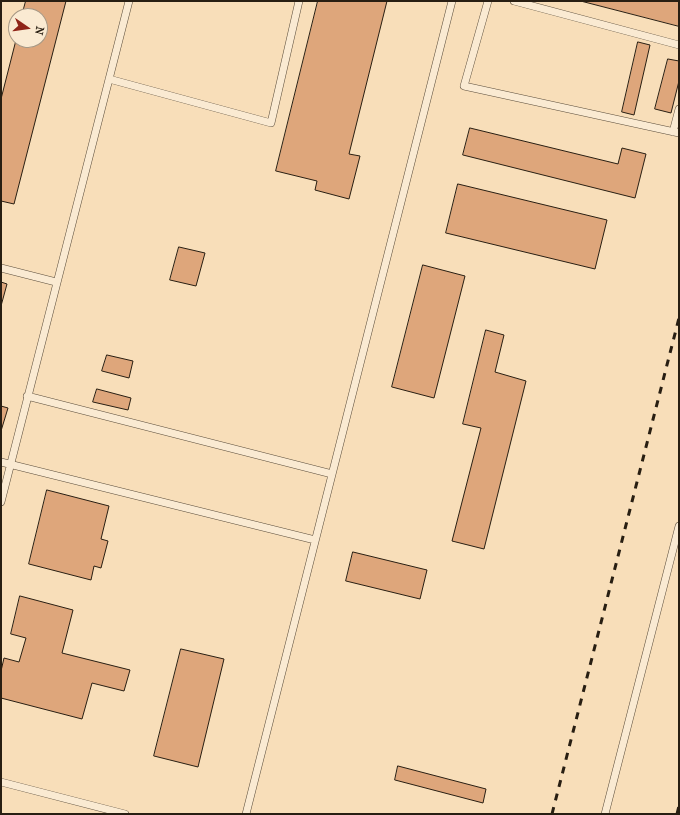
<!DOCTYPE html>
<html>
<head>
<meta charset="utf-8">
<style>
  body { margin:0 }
  #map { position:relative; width:680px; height:815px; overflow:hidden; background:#f8deb9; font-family:"IM FELL French Canon",serif }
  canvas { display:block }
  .frame { position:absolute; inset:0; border:2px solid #281e12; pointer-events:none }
  .north { position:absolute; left:8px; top:8px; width:40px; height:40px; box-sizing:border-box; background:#faead2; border:1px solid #a69885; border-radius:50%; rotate:103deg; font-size:11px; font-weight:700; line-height:16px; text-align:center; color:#281e12 }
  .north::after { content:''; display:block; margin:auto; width:14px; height:18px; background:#8f2418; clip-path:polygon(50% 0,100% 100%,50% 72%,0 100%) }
</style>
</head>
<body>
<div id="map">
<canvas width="680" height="815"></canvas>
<div class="frame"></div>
<div class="north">N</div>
</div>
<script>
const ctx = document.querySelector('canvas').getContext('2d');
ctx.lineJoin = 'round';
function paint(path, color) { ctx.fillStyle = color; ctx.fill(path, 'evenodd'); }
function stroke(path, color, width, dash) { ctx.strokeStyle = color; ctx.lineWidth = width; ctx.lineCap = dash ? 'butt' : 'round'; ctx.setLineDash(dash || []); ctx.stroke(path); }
const building = new Path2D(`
  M26,1H66L14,204L1,201V99L16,40H40V16H22Z
  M318,1H387L349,154L360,156L349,199L315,190L317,181L276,171Z
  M581,1H679V26Z
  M638,42L650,45L634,115L622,112Z
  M668,59L679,61V81L671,113L655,109Z
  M470,128L618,164L622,148L646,154L635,198L463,155Z
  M458,184L607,220L595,269L446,233Z
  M179,247L205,253L196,286L170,280Z
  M423,265L465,276L434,398L392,387Z
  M1,282L7,284L1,306Z
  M486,330L504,335L495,372L526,381L484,549L452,541L481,428L463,424Z
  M107,355L133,361L129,378L102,371Z
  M97,389L131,398L128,410L93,402Z
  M1,406L8,408L1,431Z
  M47,490L109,506L101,539L108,541L101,568L94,566L91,580L29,564Z
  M353,552L427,570L420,599L346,581Z
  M20,596L73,610L62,653L130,670L124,691L92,683L82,719L1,698V671L4,658L19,662L26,638L11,634Z
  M181,649L224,659L198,767L154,756Z
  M398,766L486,789L483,803L395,780Z`);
paint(building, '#dea67b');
stroke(building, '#281e12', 1);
const service = new Path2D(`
  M488,1L464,86L679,133
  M514,1L679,45
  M109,79L271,123L299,1
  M673,132L679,109
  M1,268L56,282
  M27,396L332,474
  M1,462L315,540
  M1,502L129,1
  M1,782L125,814
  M246,814L452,1
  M605,814L679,526`);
stroke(service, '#5c4e3c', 8);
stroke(service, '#faead2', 7);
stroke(new Path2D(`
  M552,814L679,318
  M677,814L679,806`), '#281e12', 3, [7, 7]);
</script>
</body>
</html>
